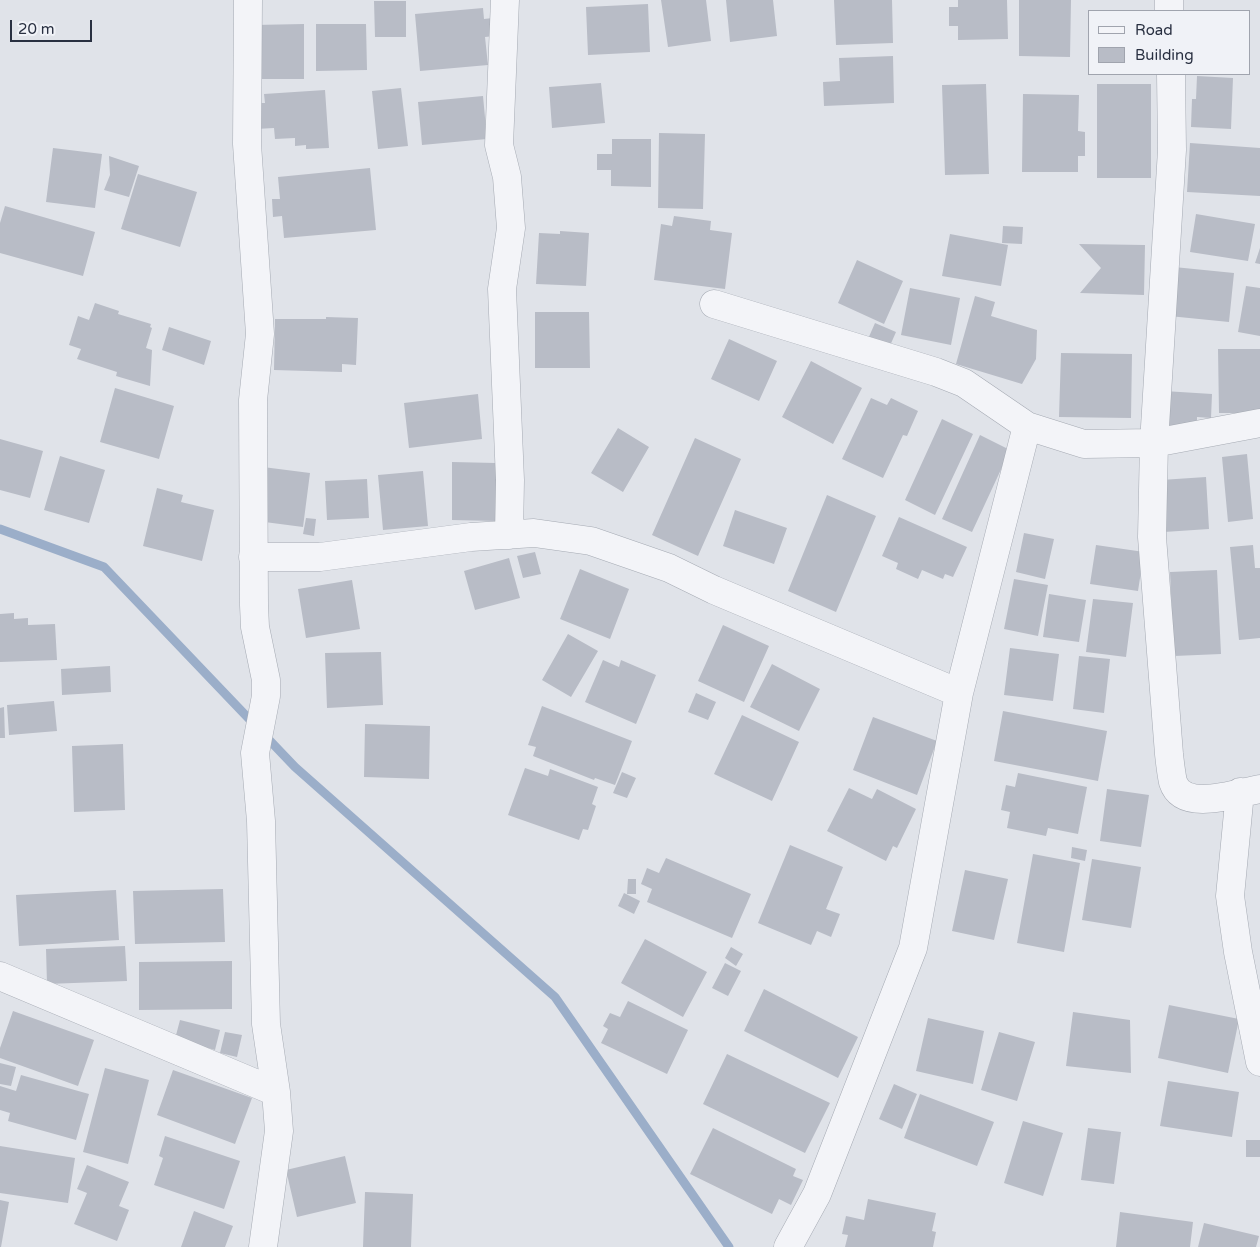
<!DOCTYPE html>
<html>
<head>
<meta charset="utf-8">
<style>
  body { margin:0 }
  #map { position:relative; width:1260px; height:1247px; overflow:hidden; background:#e0e3e9; font-family:"Varela Round",sans-serif }
  canvas { display:block }
  .legend { position:absolute; left:1088px; top:10px; width:162px; height:65px; box-sizing:border-box; background:#f0f2f7; border:1px solid #a0a4ae; margin:0; padding:6px 9px; list-style:none; font-size:15px; color:#293041 }
  .legend li { display:flex; align-items:center; gap:10px; height:25px }
  .legend b { width:25px; border:1px solid #a0a4ae }
  .scale { position:absolute; left:10px; top:20px; width:82px; height:22px; box-sizing:border-box; border:2px solid #293041; border-top:0; padding-left:6px; font-size:15px; line-height:18px; white-space:nowrap; color:#293041; -webkit-text-stroke:4px #f0f2f7; paint-order:stroke }
</style>
</head>
<body>
<div id="map">
<canvas width="1260" height="1247"></canvas>
<ul class="legend">
<li><b style="height:6px;background:#f3f4f8"></b>Road</li>
<li><b style="height:14px;background:#b8bcc6"></b>Building</li>
</ul>
<div class="scale">20 m</div>
</div>
<script>
const ctx = document.querySelector('canvas').getContext('2d');
ctx.lineJoin = 'round';
function stroke(path, color, width, dash) { ctx.strokeStyle = color; ctx.lineWidth = width; ctx.lineCap = dash ? 'butt' : 'round'; ctx.setLineDash(dash || []); ctx.stroke(path); }
function paint(path, color) { ctx.fillStyle = color; ctx.fill(path, 'evenodd'); }
stroke(new Path2D(`
  M0,529L104,567L295,767L555,997L729,1247`), '#9baec9', 9);
paint(new Path2D(`
  M661,0H706L711,41L668,47Z
  M726,0H773L777,36L730,42Z
  M834,0H892L893,43L836,45Z
  M958,0H1007L1008,39L958,40V26H949V7H958Z
  M1019,0H1071L1070,57L1019,56Z
  M374,1H406V37H375Z
  M648,4L650,52L588,55L586,7Z
  M483,8L484,19L493,18L495,36L485,37L488,65L420,71L415,14Z
  M304,24V79H254V25Z
  M316,24H366L367,70L316,71Z
  M893,56L894,103L824,106L823,82L840,81L839,58Z
  M1197,76L1233,78L1231,129L1191,127L1192,99H1196Z
  M601,83L605,123L552,128L549,87Z
  M986,84L989,174L945,175L942,85Z
  M1097,84H1151V178H1097Z
  M401,88L408,146L378,149L372,91Z
  M325,90L329,148L306,149V145L295,146V138L275,139L274,128L256,129L255,103H265L264,94Z
  M1023,94L1079,95L1078,131L1085,132V156H1078V172H1022Z
  M483,96L487,139L422,145L418,102Z
  M659,133L705,134L703,209L658,208Z
  M612,139H651V187L611,186V170H597V154H612Z
  M1190,143L1260,148V196L1187,192Z
  M53,148L102,154L95,208L46,202Z
  M109,156L139,166L129,197L104,190L110,175Z
  M370,168L376,230L284,238L282,216L273,217L272,199H280L278,177Z
  M138,174L197,192L180,247L121,229Z
  M5,206L95,232L83,276L0,253V223Z
  M1196,214L1255,224L1248,261L1190,252Z
  M674,216L711,221L710,230L732,233L725,289L654,280L661,224L672,226Z
  M1003,226L1023,227L1022,244L1002,243Z
  M560,231L589,233L586,286L536,284L539,233L560,234Z
  M950,234L1008,245L1001,286L942,276Z
  M1079,244L1145,245L1144,295L1080,293L1101,268Z
  M1260,248V264L1255,263Z
  M857,260L903,281L884,324L838,303Z
  M1174,267L1234,273L1229,322L1169,316Z
  M1246,286L1260,288V336L1238,332Z
  M910,288L960,298L951,345L901,335Z
  M975,296L995,302L991,316L1037,330L1036,359L1022,384L956,364Z
  M95,303L119,311L118,314L151,324L150,327L152,328L146,348L152,350L150,386L116,376L117,372L77,359L81,349L69,345L78,316L89,320Z
  M535,312H589L590,368H535Z
  M326,317L358,318L356,365L342,364V372L274,370L275,319H326Z
  M875,323L896,332L889,348L868,339Z
  M169,327L211,341L204,365L162,350Z
  M729,339L777,361L759,401L711,379Z
  M1218,349H1260V413H1219Z
  M1061,353L1132,354L1131,418L1059,417Z
  M811,361L862,388L833,444L782,417Z
  M115,388L174,406L159,459L100,442Z
  M1164,391L1212,394L1211,418L1197,417V427L1163,426Z
  M478,394L482,439L409,448L404,403Z
  M871,398L887,405L891,398L918,411L907,436L903,435L883,478L842,459Z
  M942,419L973,434L935,515L905,500Z
  M618,428L649,447L623,492L591,473Z
  M980,435L1010,450L972,532L942,519Z
  M695,438L741,459L698,556L652,535Z
  M0,439L43,451L30,498L0,490Z
  M1247,454L1253,519L1228,522L1222,457Z
  M60,456L105,470L89,523L44,510Z
  M452,462L496,463V521L452,520Z
  M263,467L310,473L303,527L257,521Z
  M423,471L428,526L383,530L378,475Z
  M1206,477L1209,529L1164,532L1161,480Z
  M367,479L369,518L327,520L325,481Z
  M157,488L183,495L181,502L214,510L202,561L143,546Z
  M827,495L876,516L836,612L788,591Z
  M735,510L787,528L774,564L723,546Z
  M899,517L967,547L953,577L945,574L943,579L922,570L918,579L896,569L898,563L882,556Z
  M306,518L316,519L314,536L303,534Z
  M1024,533L1054,539L1045,579L1016,572Z
  M1096,545L1144,552L1138,591L1090,584Z
  M1253,545L1255,568H1260V638L1239,640L1230,547Z
  M535,552L541,574L523,578L517,556Z
  M509,558L520,598L475,610L464,571Z
  M580,569L629,589L610,639L560,619Z
  M1217,570L1221,654L1174,656L1170,572Z
  M1014,579L1048,585L1038,636L1004,629Z
  M352,580L360,629L306,638L298,589Z
  M1049,594L1086,600L1079,642L1043,637Z
  M1093,599L1133,603L1126,657L1086,652Z
  M14,613V619L28,618V625L55,624L57,660L0,662V614Z
  M723,625L769,646L744,702L698,681Z
  M568,634L598,651L571,697L542,680Z
  M1010,648L1059,654L1053,701L1004,695Z
  M381,652L383,705L327,708L325,653Z
  M1079,656L1110,659L1104,713L1073,709Z
  M603,660L619,667L621,660L656,675L636,724L585,702Z
  M772,664L820,689L799,731L750,707Z
  M110,666L111,692L62,695L61,669Z
  M696,693L716,702L708,720L688,712Z
  M54,701L57,731L9,735L7,705Z
  M542,706L632,741L615,785L595,778L594,780L533,756L536,747L528,745Z
  M4,707L5,738H0V708Z
  M1003,711L1107,731L1098,781L994,761Z
  M742,715L799,742L772,801L714,774Z
  M873,717L937,741L917,795L853,770Z
  M365,724L430,726L429,779L364,777Z
  M123,744L125,810L74,812L72,746Z
  M525,768L548,776L550,769L598,787L592,804L596,806L588,830L583,829L579,840L508,815Z
  M622,772L636,778L627,798L613,793Z
  M1018,773L1087,787L1078,834L1048,828L1046,836L1007,828L1010,812L1001,810L1006,785L1015,787Z
  M849,788L872,799L877,789L916,809L897,848L893,846L886,861L827,831Z
  M1107,789L1149,795L1141,847L1100,841Z
  M790,845L843,867L826,909L840,914L831,937L817,931L811,945L758,923Z
  M1072,847L1087,850L1085,861L1071,858Z
  M1033,854L1080,863L1064,952L1017,943Z
  M666,858L751,894L732,938L647,902L652,889L641,884L647,868L659,873Z
  M1092,859L1141,867L1131,928L1082,920Z
  M965,870L1008,879L994,940L952,931Z
  M628,879H636V894H627Z
  M223,889L225,942L135,944L133,891Z
  M116,890L119,940L19,946L16,895Z
  M624,893L640,901L634,914L618,906Z
  M645,939L707,972L683,1017L621,983Z
  M125,946L127,981L47,984L46,949Z
  M731,947L743,954L736,966L725,958Z
  M232,961V1009L139,1010V962Z
  M725,963L741,971L728,996L712,988Z
  M764,989L858,1037L838,1078L744,1031Z
  M628,1001L688,1030L667,1074L601,1043L608,1029L603,1026L610,1013L620,1017Z
  M1169,1005L1239,1019L1228,1073L1158,1058Z
  M13,1011L94,1040L78,1086L0,1058V1048Z
  M1073,1012L1130,1020L1131,1073L1066,1066Z
  M928,1018L984,1031L973,1084L916,1071Z
  M180,1020L220,1030L215,1050L175,1039Z
  M225,1032L242,1035L237,1057L220,1053Z
  M999,1032L1035,1042L1017,1101L981,1090Z
  M727,1054L830,1103L805,1153L703,1104Z
  M0,1063L16,1067L11,1086L0,1084Z
  M105,1068L149,1080L128,1164L83,1152Z
  M173,1070L252,1098L235,1144L157,1115Z
  M21,1075L89,1094L76,1140L8,1121L10,1113L0,1110V1086L16,1091Z
  M1168,1081L1239,1092L1232,1137L1160,1126Z
  M894,1084L917,1094L902,1129L879,1119Z
  M920,1094L994,1122L977,1166L904,1138Z
  M1023,1121L1063,1133L1043,1196L1004,1183Z
  M713,1128L796,1169L793,1176L803,1180L791,1205L779,1199L772,1214L690,1174Z
  M1088,1128L1121,1132L1114,1184L1081,1180Z
  M165,1136L240,1161L224,1209L154,1185L163,1158L159,1156Z
  M1246,1140H1260V1157H1246Z
  M0,1146L75,1158L68,1203L0,1193Z
  M345,1156L356,1203L297,1217L286,1170Z
  M87,1165L129,1182L119,1206L129,1210L117,1241L74,1224L87,1193L77,1189Z
  M365,1192L413,1194L411,1247H363Z
  M868,1199L936,1213L932,1231L936,1232L933,1247H845L848,1235L842,1234L846,1216L864,1220Z
  M0,1200L9,1202L1,1247H0Z
  M194,1211L233,1226L225,1247H181Z
  M1120,1212L1193,1222L1190,1247H1116Z
  M1204,1223L1259,1236L1256,1247H1198Z`), '#b8bcc6');
const street = new Path2D(`
  M248,0L247,144L260,334L253,400L254,605L255,627L266,680V696L255,753L261,821L266,1024L276,1092L279,1131L263,1247
  M505,0L499,145L507,177L511,228L502,289L510,480L509,535
  M1169,0V11
  M1171,74L1172,150L1154,443L1152,537L1169,754C1170,763 1171,773 1173,782C1183,813 1237,793 1260,789
  M714,304L936,372L964,383L1027,426L1084,444L1154,443L1260,423
  M253,557H320L471,537L534,533L591,541L669,568L714,590L959,693
  M1240,792L1230,896L1238,952L1260,1062
  M0,976L276,1092
  M788,1247L817,1194L913,948L959,693L1027,426`);
stroke(street, '#a5aab3', 29);
stroke(street, '#f3f4f8', 28);
</script>
</body>
</html>
